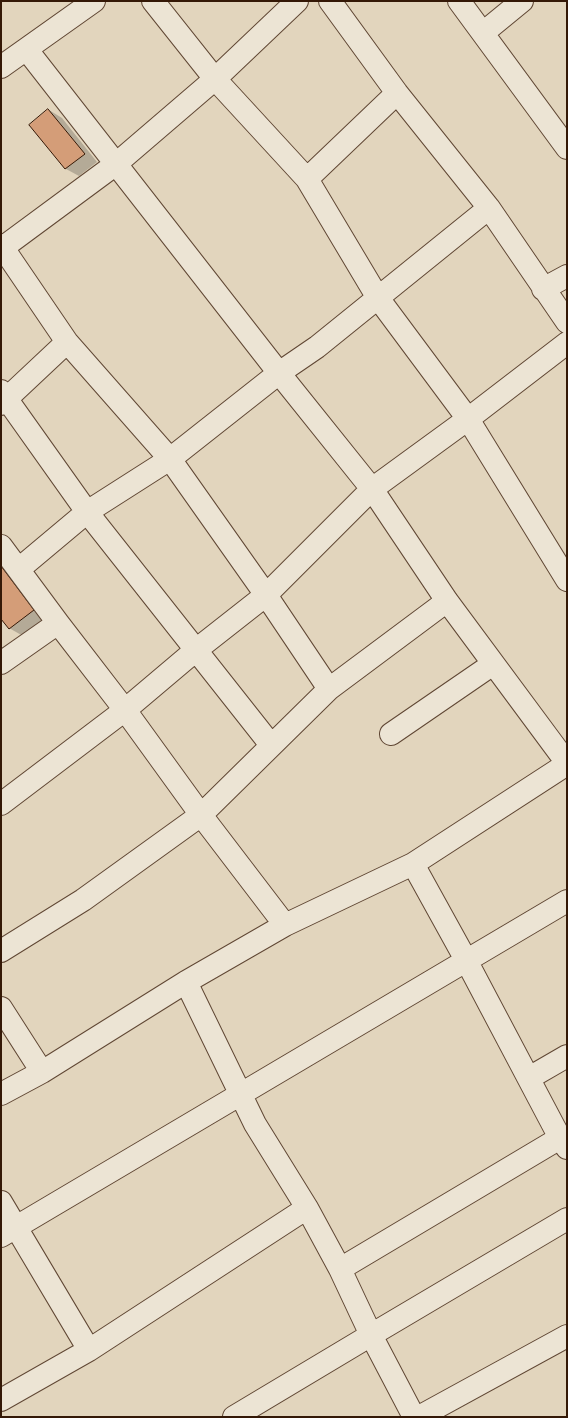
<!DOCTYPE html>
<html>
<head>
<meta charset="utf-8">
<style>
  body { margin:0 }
  #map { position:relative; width:568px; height:1418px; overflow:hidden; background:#e2d5bd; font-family:"Gentium Book Plus",serif }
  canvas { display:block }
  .frame { position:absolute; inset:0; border:2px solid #341806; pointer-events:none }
</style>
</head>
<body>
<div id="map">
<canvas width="568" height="1418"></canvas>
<div class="frame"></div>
</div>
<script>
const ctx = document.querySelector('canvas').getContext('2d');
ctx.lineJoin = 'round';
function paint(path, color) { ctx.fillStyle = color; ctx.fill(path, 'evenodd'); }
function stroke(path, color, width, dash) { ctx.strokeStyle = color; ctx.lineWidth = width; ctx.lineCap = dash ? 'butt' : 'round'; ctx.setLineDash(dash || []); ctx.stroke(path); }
paint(new Path2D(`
  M49,110L62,118L97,162L79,176L66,169L31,125Z
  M1,566L14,574L47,618L23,636L9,628L1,617Z`), '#0003');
const building = new Path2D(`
  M48,109L85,154L65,169L29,125Z
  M1,566L34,610L9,629L1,619Z`);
paint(building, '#d49d78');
stroke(building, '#341806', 1);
const minor = new Path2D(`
  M297,1L215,79L307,179L378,298L468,419L567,580
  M330,1L397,93L489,208L567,322
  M459,1L567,148
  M483,33L522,1
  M27,50L279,373L372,489L447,601L567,763
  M1,67L94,1
  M307,179L397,93
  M1,245L67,342L1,404
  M1,249L116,164L215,79L153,1
  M543,289L567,276
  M67,342L170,459L266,595L329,689
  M1,391L87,512L271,745
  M1,546L58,623L125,710L201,815L285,925
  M19,569L87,512L170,459L279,373L317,347L489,208
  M1,663L58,623
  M391,734L493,664
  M1,804L125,710L196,650L266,595L372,489L468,419L567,343
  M413,864L466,960L560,1138L567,1148
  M1,951L83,900L201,815L329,689L447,601
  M186,982L255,1124L307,1208L340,1269L371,1335L567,1219
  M1,1008L42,1072
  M529,1078L567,1056
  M1,1094L42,1072L186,982L285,925L413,864L567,764
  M1,1202L89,1350
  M1,1236L567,901
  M340,1269L560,1138
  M1,1400L89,1350L307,1208
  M234,1417L371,1335L414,1417
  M419,1417L567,1336`);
stroke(minor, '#604734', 24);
stroke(minor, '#ece4d4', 22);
</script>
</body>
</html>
